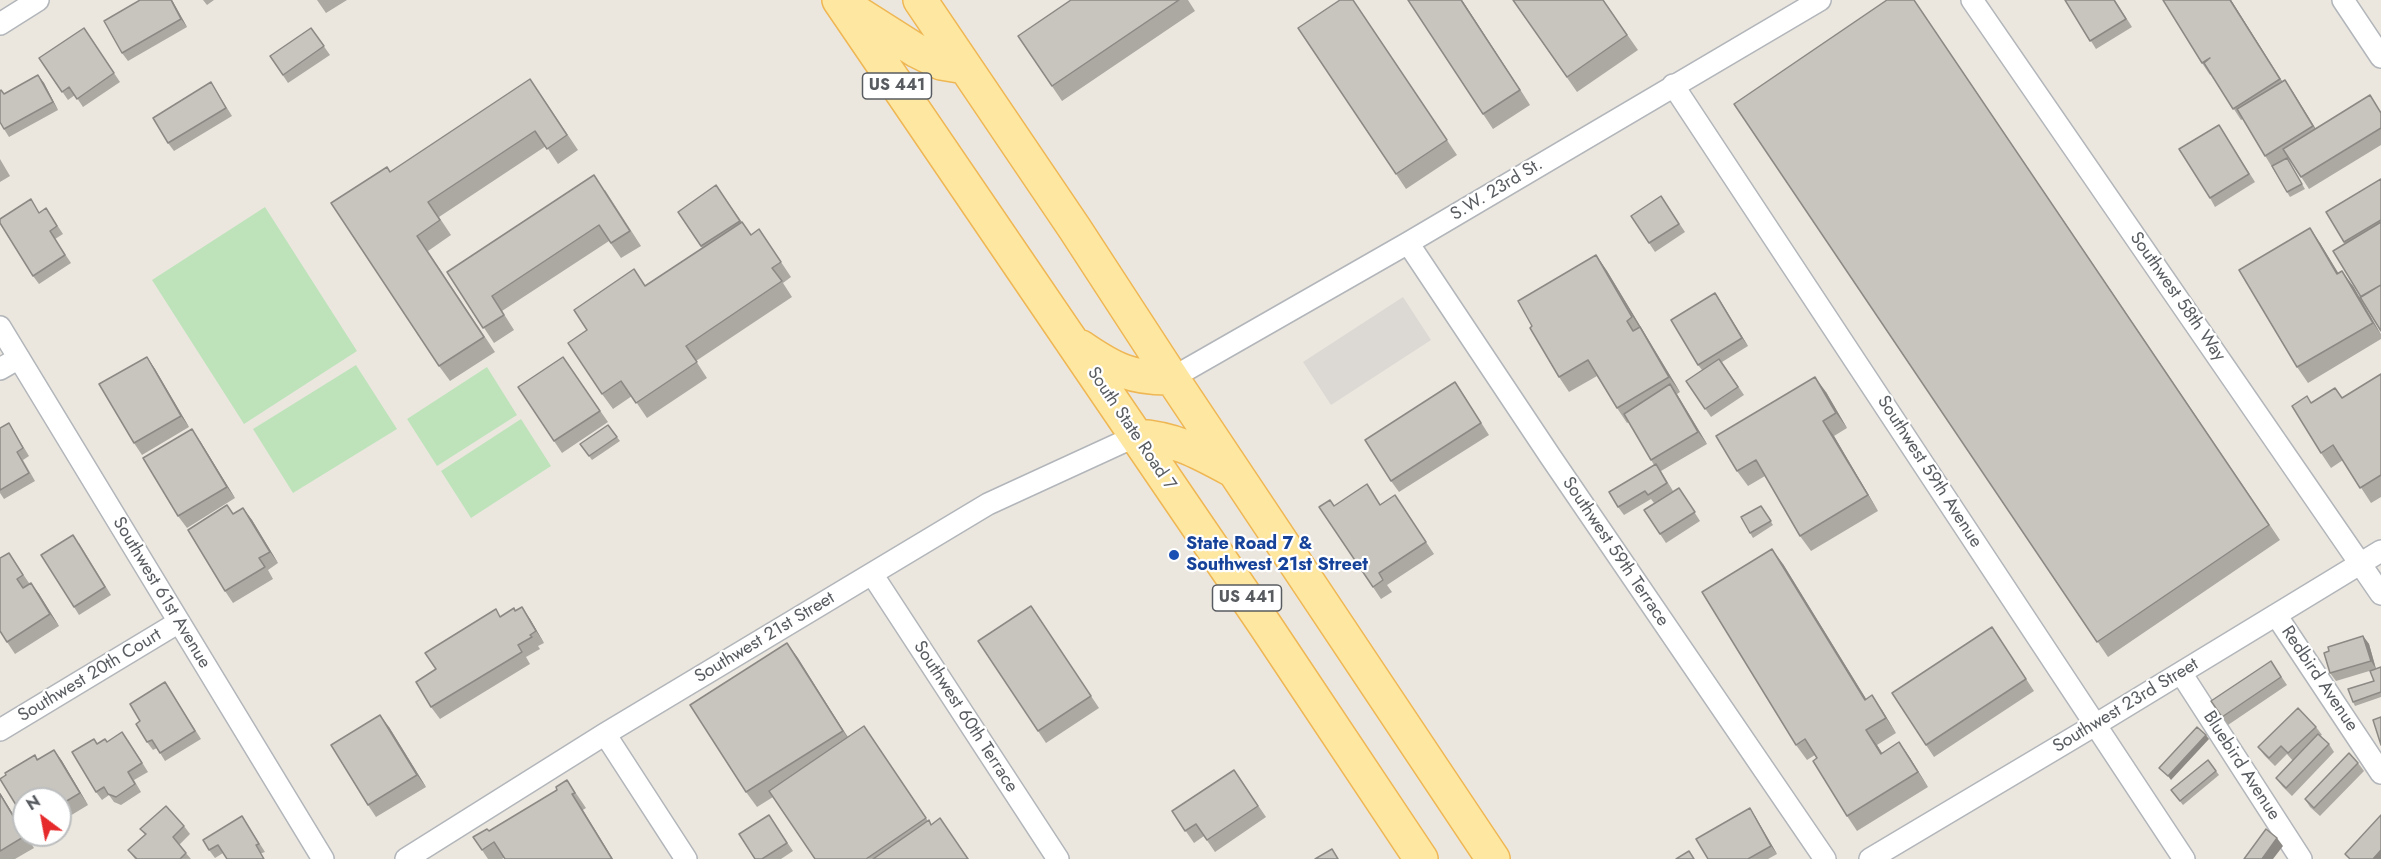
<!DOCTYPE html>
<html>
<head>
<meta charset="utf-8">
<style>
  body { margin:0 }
  #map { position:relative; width:2381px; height:859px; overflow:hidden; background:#ebe7df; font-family:Jost,sans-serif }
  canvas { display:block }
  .north { position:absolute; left:12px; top:787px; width:60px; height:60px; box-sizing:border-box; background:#fff; border:2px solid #bcbebf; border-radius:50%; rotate:328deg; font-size:16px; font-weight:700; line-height:24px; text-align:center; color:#585c60 }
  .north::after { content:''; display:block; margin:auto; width:21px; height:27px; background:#e6292a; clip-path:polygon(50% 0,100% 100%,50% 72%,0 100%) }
</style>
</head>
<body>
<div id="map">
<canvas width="2381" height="859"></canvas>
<div class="north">N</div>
</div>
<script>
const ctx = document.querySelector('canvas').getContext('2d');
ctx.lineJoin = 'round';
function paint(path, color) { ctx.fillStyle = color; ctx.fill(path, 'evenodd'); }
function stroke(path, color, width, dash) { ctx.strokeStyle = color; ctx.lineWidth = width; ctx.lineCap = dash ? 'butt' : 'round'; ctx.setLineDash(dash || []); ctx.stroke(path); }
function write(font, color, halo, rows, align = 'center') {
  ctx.font = font + ' Jost,sans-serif'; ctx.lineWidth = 4.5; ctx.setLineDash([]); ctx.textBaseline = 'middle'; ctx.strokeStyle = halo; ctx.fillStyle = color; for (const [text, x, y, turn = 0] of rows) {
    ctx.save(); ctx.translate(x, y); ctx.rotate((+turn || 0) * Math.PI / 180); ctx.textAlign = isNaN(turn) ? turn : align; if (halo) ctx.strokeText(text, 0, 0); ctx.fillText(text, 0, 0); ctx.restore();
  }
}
paint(new Path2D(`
  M1403,297L1431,340L1331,405L1303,362Z`), '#dcd9d4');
paint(new Path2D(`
  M265,207L357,351L244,424L152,280Z
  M356,365L397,429L293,493L253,429Z
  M487,367L517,415L437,466L407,419Z
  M521,419L551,466L471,518L441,471Z`), '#bee3bb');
const minor = new Path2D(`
  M1972,0L2381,594
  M2343,0L2381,57
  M0,24L38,0
  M1673,85L2184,859
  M1408,243L1550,456L1825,859
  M0,327L323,859
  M0,369L19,358
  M1172,378L1408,243L1820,0
  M872,574L1058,859
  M2276,615L2381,773
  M2181,673L2301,859
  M0,730L179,622
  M605,734L686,859
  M406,859L605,734L988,504L1136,436
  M1870,859L2095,725L2381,551`);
const primary = new Path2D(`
  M839,0L1265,625L1421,859
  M920,0L1075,229L1172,378L1493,859
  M851,9L917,51L941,63L965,67
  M1081,347C1113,369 1132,379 1172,378
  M1136,436C1174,438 1199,452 1232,470`);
stroke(minor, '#b2b6ba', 24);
stroke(primary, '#efb754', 36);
stroke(minor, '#fff', 21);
stroke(primary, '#fee7a1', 33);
paint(new Path2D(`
  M140,0H172L187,27L128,61L122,53Z
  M203,0H214L207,5Z
  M317,0H347L326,13Z
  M1071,0H1188L1195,11L1062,101L1018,36Z
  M1353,0L1457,155L1406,189L1396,174Z
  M1462,0L1530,105L1493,129L1483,114Z
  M1513,0H1603L1638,50L1577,92Z
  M1914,0L2280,540L2108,657L1734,104Z
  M2065,0H2115L2132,27L2096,49Z
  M2163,0H2231L2282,81L2293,92L2316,129L2381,111V145L2309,189L2289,158L2287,159L2305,189L2290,197L2243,119L2241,120L2211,74L2210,75L2202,63Z
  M84,28L120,82L83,107L75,95L68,100L39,58Z
  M311,28L330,55L288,83L270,56Z
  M38,75L44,83L58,110L9,137L4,129L1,90L4,94Z
  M211,82L232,116L174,151L168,143Z
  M541,95L578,150L558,164L546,146L439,217L451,235L428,251L495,352L450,381L439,366L390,172Z
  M2224,133L2255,182L2215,207L2210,198Z
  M0,159L10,176L0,182Z
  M2381,179V331L2345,244L2326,212Z
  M716,185L751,235L769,244L791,277L783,283L792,297L696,361L707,378L647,418L632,396L613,409L602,394L587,330L646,286L702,248L678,212Z
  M605,190L641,246L621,258L609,241L502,311L514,330L494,343L447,272Z
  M1661,196L1685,232L1655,252L1631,216Z
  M46,208L63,234L55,239L71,263L39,284L33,276L40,212Z
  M2320,243L2338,273L2353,286L2381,334V339L2308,383L2297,367Z
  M1596,255L1607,271L1680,392L1677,394L1707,444L1661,471L1673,491L1654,503L1651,499L1624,515L1618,507L1654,465L1629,422L1627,423L1617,408L1597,376L1569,392L1559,377L1532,326Z
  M1715,293L1748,346L1722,362L1744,395L1711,417L1686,381L1702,370L1698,365Z
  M147,357L155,369L189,427L142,455L134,443Z
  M563,357L608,422L562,453L518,387Z
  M2381,374V497L2371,503L2343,460L2331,468L2321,453L2312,403L2335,388L2342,398Z
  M1826,392L1847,428L1834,436L1878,511L1811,551L1800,536L1765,476L1748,486L1737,471Z
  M1463,394L1489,435L1399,492L1391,481Z
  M608,425L620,441L592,460L580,444Z
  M0,428L14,431L29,456L23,460L35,481L4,499L0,493Z
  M200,441L235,498L187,528L178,516Z
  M1679,488L1700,521L1666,543L1644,510Z
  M1395,495L1434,554L1387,585L1392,592L1381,599L1319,507L1381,504Z
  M1761,506L1773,525L1753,538L1750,533Z
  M243,508L252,520L278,563L268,570L273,579L233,603L225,591L233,514Z
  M79,543L111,595L79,615L74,607Z
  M9,553L29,583L39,594L59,626L15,654L7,642Z
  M1783,564L1866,699L1882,710L1896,733L1877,745L1882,753L1899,742L1910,758L1928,787L1857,831L1847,816L1815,755L1807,760L1796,745Z
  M1031,606L1099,708L1046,743L1038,731Z
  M515,611L530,619L544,643L538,646L540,649L526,657L530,664L440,719L431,707L436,669L501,616Z
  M2363,636L2369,644L2376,669L2336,681L2330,673Z
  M2000,639L2034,691L1934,757L1926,745Z
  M787,643L848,737L864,726L928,821L969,859H815L773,797L757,807L746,792Z
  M2271,661L2287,685L2228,725L2211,701Z
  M2381,667V697L2355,706L2353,702L2374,681Z
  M165,682L201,739L165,761L157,748L153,750L147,742L140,721Z
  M389,727L426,787L376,817L368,805Z
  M2316,727L2322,735L2320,736L2329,744L2334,752L2292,796L2282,786L2276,778L2293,761L2287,754L2275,766L2264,755L2258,747Z
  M128,740L148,772L134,780L141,792L121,805L114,802L109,795L102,800L96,792L97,744L107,742Z
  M54,750L62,761L88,805L60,822V799L35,755L38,759Z
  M2208,760L2219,775L2183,805L2171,790Z
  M2358,763L2364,771L2320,816L2310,807L2305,799Z
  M1234,770L1266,817L1215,852L1204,836L1194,843L1172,811Z
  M567,780L586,808L502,859H488L482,850L489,831L557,790Z
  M0,793L34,848L15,859H0Z
  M769,815L793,851L781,859H755Z
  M242,816L265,852L262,853H223L215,858L209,850Z
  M1755,816L1777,854L1768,859H1708Z
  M184,826L190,834L179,845L191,859H135L128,850L145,835L140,829Z`), '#aca9a3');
paint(new Path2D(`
  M171,0H172L187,27L181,19Z
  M1461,0H1462L1530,105L1520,90Z
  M2230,0H2231L2288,91L2280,79Z
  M38,75L44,83L58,110L53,102Z
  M2285,80L2293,92L2321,138L2313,126Z
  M2310,228L2320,243L2348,289L2337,274Z
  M1596,255L1607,271L1680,392L1669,377Z
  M2342,271L2353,286L2381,335L2373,323Z
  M1715,293L1721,302L1748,346L1742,338Z
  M147,357L155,369L189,427L181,416Z
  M1815,377L1826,392L1847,428L1836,413Z
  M1670,384L1678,396L1707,444L1698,432Z
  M1823,421L1834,436L1878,511L1868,495Z
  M192,429L200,441L235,498L227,487Z
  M243,508L252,520L278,563L270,552Z
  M1772,549L1783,564L1876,715L1865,700Z
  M31,583L39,594L59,626L50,614Z
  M522,607L530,619L544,643L536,631Z
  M2363,636L2369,644L2376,669L2371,661Z
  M787,643L798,658L853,746L843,731Z
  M1872,695L1882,710L1896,733L1886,718Z
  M380,715L389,727L426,787L417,775Z
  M1866,730L1877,745L1892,769L1881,754Z
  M2206,735L2209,739L2171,780L2168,776Z
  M1899,742L1910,758L1928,787L1918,772Z
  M54,750L62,761L88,805L80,793Z
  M0,793L24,832V834L0,794Z
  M572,794L583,810L613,859H612Z
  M1750,808L1755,816L1777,854L1771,846Z
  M2277,838L2283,846L2273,859H2262Z
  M2381,850V859H2373Z`), '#8c8985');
const building = new Path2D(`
  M140,0H171L181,19L122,53L104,21Z
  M1071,0H1179L1052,86L1018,36Z
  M1340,0H1353L1447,140L1396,174L1298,28Z
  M1408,0H1461L1520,90L1483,114Z
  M1513,0H1603L1627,35L1567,77Z
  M1887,0H1914L2269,525L2097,642L1734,104Z
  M2065,0H2114L2126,19L2090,41Z
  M2163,0H2230L2280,79L2233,109L2204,63L2210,58L2202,63Z
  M84,28L114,73L77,99L69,87L62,92L39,58Z
  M311,28L324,46L283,75L270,56Z
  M38,75L53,102L4,129L0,122V91L1,90L4,94Z
  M530,79L567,135L547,149L535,131L428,202L440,220L417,236L484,337L439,366L331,203L387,167L390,172Z
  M2285,80L2313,126L2265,156L2237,109Z
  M211,82L226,108L168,143L153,118Z
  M2370,95L2381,113V128L2301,177L2283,149Z
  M2219,125L2249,174L2210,198L2179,149Z
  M2287,158L2302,184L2287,192L2272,166Z
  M594,175L630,231L611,243L599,225L492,296L504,315L483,328L447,272Z
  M2381,179V220L2344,242L2326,212Z
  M716,185L740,221L701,246L678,212Z
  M1661,196L1679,224L1649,243L1631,216Z
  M31,199L39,213L46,208L57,226L50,231L65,255L33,276L0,223V219Z
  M742,222L751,235L759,229L781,262L772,268L782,281L686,346L697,362L636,403L621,381L602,394L568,343L587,330L574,310L634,269L645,286Z
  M2381,222V285L2361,297L2333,251Z
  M2310,228L2337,274L2342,271L2373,323L2297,367L2239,270Z
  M1596,255L1632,317L1627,321L1633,331L1640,327L1669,377L1617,408L1588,360L1559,377L1530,328L1532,326L1518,301Z
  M2381,285V331L2360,297Z
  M1715,293L1742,338L1698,365L1671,320Z
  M147,357L181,416L134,443L99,384Z
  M563,357L600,411L554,441L518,387Z
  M1719,359L1738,387L1705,409L1686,381Z
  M2381,374V475L2360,488L2333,445L2321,453L2292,406L2307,396L2311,403L2335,388L2342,398Z
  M1815,377L1836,413L1823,421L1868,495L1800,536L1756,460L1737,471L1716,436Z
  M1455,382L1481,423L1391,481L1365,440Z
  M1670,384L1698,432L1651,460L1624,414Z
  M9,423L23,448L17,452L29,473L0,490V428Z
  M608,425L617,437L589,456L580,444Z
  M192,429L227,487L178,516L143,458Z
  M1656,464L1667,483L1648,495L1645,491L1618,507L1609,492Z
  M1367,484L1380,505L1395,495L1426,542L1379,573L1383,580L1373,587L1319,507L1330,500L1334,506Z
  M1679,488L1695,512L1660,534L1644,510Z
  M227,505L233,514L243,508L270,552L259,558L265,567L225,591L188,530Z
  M1761,506L1771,521L1750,533L1741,517Z
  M73,535L105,587L74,607L41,555Z
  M1772,549L1865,700L1872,695L1886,718L1866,730L1881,754L1899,742L1918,772L1847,816L1813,761L1817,758L1805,739L1796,745L1702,592Z
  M9,553L23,575L17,579L23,588L31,583L50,614L7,642L0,631V558Z
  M1031,606L1091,696L1038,731L978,641Z
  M522,607L536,631L530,635L532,637L518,645L522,652L431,707L416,682L436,669L425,653L496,609L500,617L514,608L515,611Z
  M1992,627L2026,679L1926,745L1892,693Z
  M2363,636L2371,661L2330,673L2324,653L2329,651L2328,647Z
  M787,643L843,731L746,792L690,705Z
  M2271,661L2281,677L2222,717L2211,701Z
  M2381,667V692L2353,702L2348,689L2374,681L2370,671Z
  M165,682L195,731L160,753L152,740L147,742L136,724L140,721L130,704Z
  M2298,708L2316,727L2288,753L2281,746L2269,758L2258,747Z
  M380,715L417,775L368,805L331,745Z
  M2381,717V745L2373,720Z
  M864,726L926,818L866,859H815L769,791Z
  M2197,727L2206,735L2168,776L2159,768Z
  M122,732L142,763L128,772L135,784L116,797L108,794L104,787L96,792L72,752L94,739L97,744L105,739L107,742Z
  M2318,734L2329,744L2286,788L2276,778Z
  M54,750L80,793L60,805V799H24V818L0,779L6,775L5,773L35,755L37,760Z
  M2349,753L2358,763L2314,808L2305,799Z
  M2208,760L2216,771L2180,801L2171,790Z
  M1234,770L1258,806L1207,840L1196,824L1185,831L1172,811Z
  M567,780L575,793L572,794L612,859H505L494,842L482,850L473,837L487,829L489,831L557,790L556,787Z
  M0,794L25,836L0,851Z
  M166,806L184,826L173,837L186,853L180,859H137L128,850L146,834L140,829Z
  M1750,808L1771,846L1748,859H1708L1696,839Z
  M769,815L787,843L762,859H755L739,834Z
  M2381,815V850L2373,859H2350L2345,854Z
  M242,816L259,844L256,845L264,859H227L218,845L209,850L203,840Z
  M940,818L968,859H873L929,820L931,825Z
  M2266,829L2277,838L2262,859H2244Z
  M1332,849L1338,859H1315Z
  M1689,851L1694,859H1676Z`);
paint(building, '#c8c4be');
stroke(building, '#8c8985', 1.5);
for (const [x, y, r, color] of [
  [1174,555,6,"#1a4fb4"]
]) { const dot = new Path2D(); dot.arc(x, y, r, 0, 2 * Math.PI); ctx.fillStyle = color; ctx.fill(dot); stroke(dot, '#fff', 2); }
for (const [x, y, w] of [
  [897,86,69],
  [1247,598,69]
]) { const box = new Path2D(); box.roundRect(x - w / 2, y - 13, w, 26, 4.5); ctx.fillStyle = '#fff'; ctx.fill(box); stroke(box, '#585c60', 1.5); }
write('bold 16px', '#585c60', null, [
  ["US 441",897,86],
  ["US 441",1247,598]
]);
write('18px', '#585c60', '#fff', [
  ["S.W. 23rd St.",1497,190,-31],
  ["Southwest 58th Way",2177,297,55],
  ["South State Road 7",1131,429,56],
  ["Southwest 59th Avenue",1929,472,57],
  ["Southwest 59th Terrace",1615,552,56],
  ["Southwest 61st Avenue",161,593,59],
  ["Southwest 21st Street",765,638,-31],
  ["Southwest 20th Court",90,676,-31],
  ["Redbird Avenue",2319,679,56],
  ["Southwest 23rd Street",2126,706,-31],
  ["Southwest 60th Terrace",965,717,57],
  ["Bluebird Avenue",2241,766,57]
]);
write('bold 18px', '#164399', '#fff', [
  ["State Road 7 &",1186,545],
  ["Southwest 21st Street",1186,566]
], 'left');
</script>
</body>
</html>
